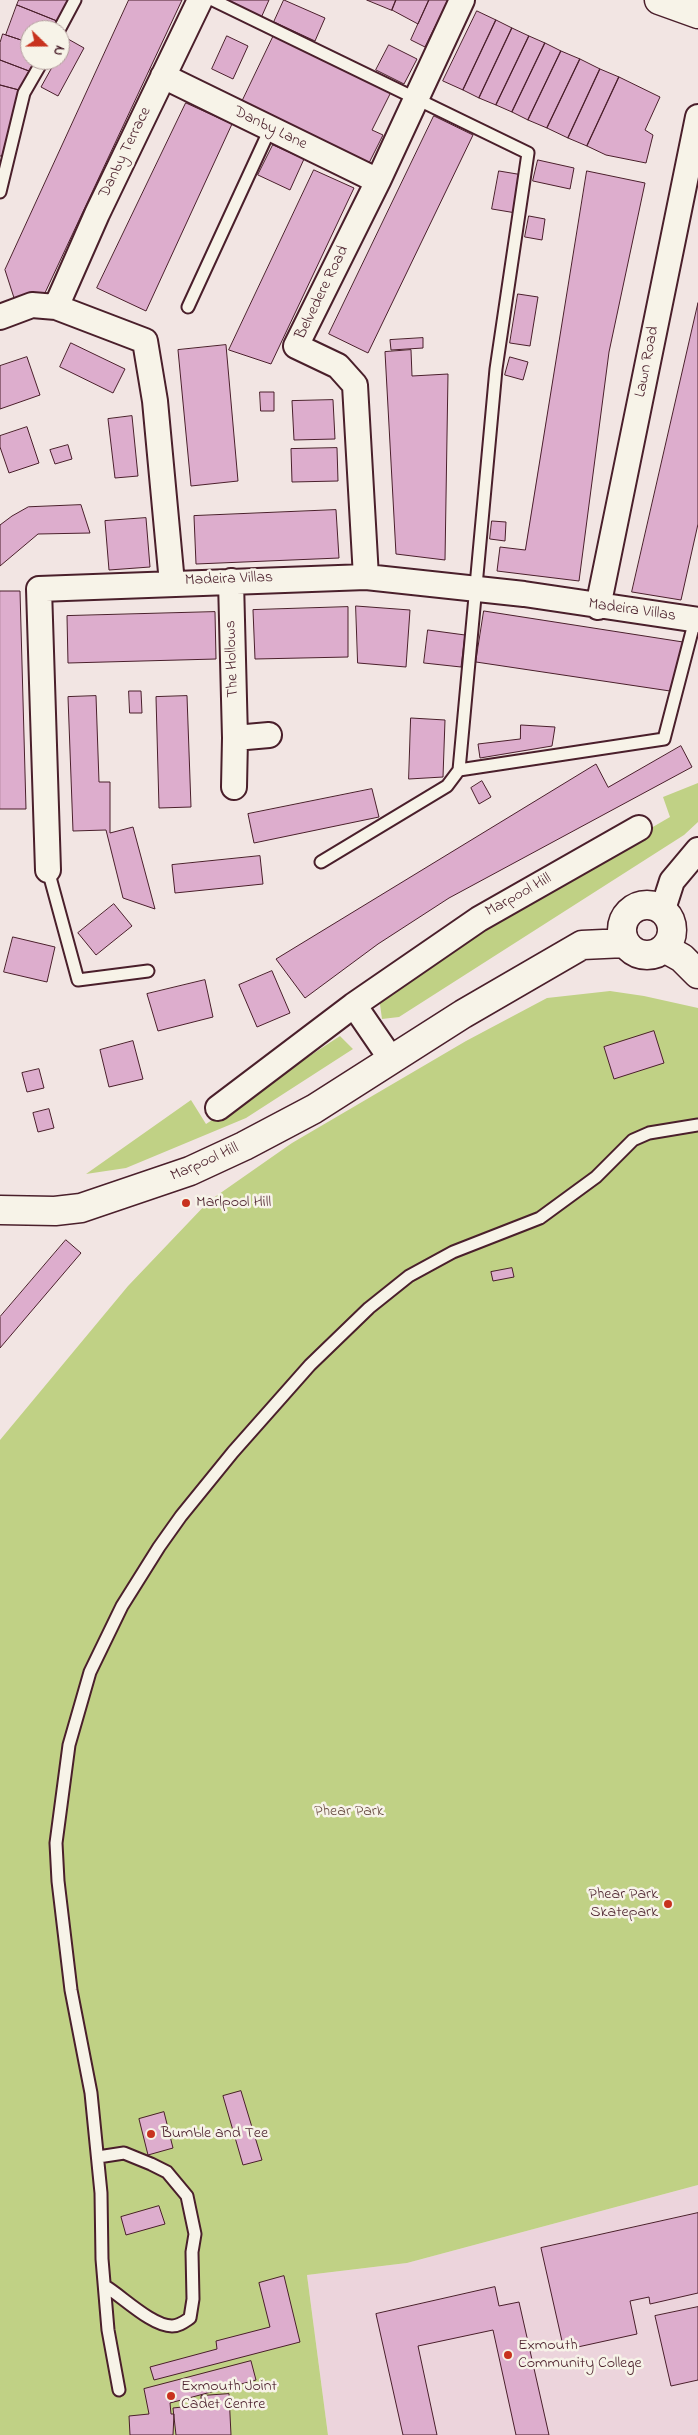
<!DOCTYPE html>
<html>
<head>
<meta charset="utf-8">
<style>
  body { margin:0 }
  #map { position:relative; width:698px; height:2435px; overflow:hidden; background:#f2e5e3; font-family:"Indie Flower",sans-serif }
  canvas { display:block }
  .north { position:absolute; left:20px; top:20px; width:50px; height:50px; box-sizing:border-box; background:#f7f3e8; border:1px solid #b29e9c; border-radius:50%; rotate:112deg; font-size:14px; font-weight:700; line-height:20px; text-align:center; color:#4a1f2b }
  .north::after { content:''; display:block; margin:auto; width:18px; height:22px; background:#c8321e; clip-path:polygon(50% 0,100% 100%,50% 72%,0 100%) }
</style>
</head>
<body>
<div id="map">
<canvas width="698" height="2435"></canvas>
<div class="north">N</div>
</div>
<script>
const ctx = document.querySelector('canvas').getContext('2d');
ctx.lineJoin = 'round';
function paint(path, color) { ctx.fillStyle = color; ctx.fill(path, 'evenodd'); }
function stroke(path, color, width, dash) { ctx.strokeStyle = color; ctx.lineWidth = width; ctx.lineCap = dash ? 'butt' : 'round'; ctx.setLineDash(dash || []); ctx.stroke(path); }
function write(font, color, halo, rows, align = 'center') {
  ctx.font = font + ' "Indie Flower",sans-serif'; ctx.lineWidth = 5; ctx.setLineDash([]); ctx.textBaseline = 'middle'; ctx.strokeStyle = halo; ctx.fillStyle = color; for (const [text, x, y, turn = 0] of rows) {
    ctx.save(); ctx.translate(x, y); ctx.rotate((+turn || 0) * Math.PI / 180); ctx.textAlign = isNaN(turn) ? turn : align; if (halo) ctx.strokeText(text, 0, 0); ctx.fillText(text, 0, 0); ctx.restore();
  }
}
paint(new Path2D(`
  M698,2185V2435H328L307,2275L407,2263Z`), '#ecd4dc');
paint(new Path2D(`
  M698,783V822L684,835L399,1017L382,1019L379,997L474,931L670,817L663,797Z
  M610,991L644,996L698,1008V2185L407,2263L307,2275L328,2435H0V1440L128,1286L209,1201L292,1143L466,1041L547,998Z
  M340,1036L353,1049L246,1118L126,1168L86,1174L191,1100L206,1124Z`), '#c0d185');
const building = new Path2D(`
  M19,0H68L57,21L17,5Z
  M129,0H182L44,295L16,304L5,270Z
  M224,0H269L261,18Z
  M284,0L325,18L315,41L274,22Z
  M367,0H396L392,10Z
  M396,0H429L418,24L392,10Z
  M429,0H448L425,47L411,40Z
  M17,5L57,21L52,30H30V43L6,35Z
  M477,11L496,20L463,90L443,81Z
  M496,20L512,28L479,98L463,90Z
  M512,28L529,36L496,105L479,98Z
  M3,34L30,43V60H35L29,71L0,60V43Z
  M274,35L391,92L372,130L383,135L367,167L240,106Z
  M227,36L248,46L233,79L212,69Z
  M529,36L545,43L512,112L496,105Z
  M68,39L84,48L58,96L41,87L56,60H60V53Z
  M545,43L561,51L528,120L512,112Z
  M389,45L417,59L404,84L376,70Z
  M561,51L580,59L547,128L528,120Z
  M580,59L600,69L568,138L547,128Z
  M0,60L29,71L19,90L0,85Z
  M600,69L619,77L587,146L568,138Z
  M619,77L660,97L645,130L653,135L646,163L606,155L587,146Z
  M0,85L19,90L2,156H0Z
  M186,103L232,124L146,311L97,288Z
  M434,116L473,135L368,353L329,334Z
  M273,145L304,159L290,190L258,175Z
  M538,160L574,168L570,189L533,181Z
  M314,170L354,188L271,364L229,350Z
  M499,171L523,175L516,213L492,209Z
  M587,171L645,183L609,352L579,581L497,571L500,547L525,550Z
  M529,216L545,219L542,240L525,237Z
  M518,294L538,297L530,346L510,343Z
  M698,303V524L681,600L632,592Z
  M423,338V348L391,350L390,340Z
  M71,343L125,369L113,393L60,367Z
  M226,345L238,481L191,486L178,350Z
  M411,350L412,376L448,374L445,560L396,554L385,352Z
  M27,357L40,395L0,409V366Z
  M510,357L528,362L523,380L505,375Z
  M260,392H274V411H261Z
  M333,400L335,439L294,440L292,401Z
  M132,416L138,476L115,478L108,419Z
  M27,427L39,463L9,473L0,447V436Z
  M68,445L72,459L55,464L50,450Z
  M337,448L338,481L292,482L291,449Z
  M81,505L90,533L38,534L0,566V525L12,516L28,507Z
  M336,510L339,558L196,564L194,516Z
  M146,518L150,567L109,570L105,521Z
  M492,521L506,522L505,541L490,539Z
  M0,591H20L26,809H0Z
  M356,606L410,610L406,667L358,663Z
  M348,607V657L255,659L253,610Z
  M484,611L683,642L670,691L476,662Z
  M215,612L216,659L68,663L67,616Z
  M428,630L465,635L461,667L424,663Z
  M129,691H141L142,713H130Z
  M96,696L99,782H110V833L133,827L155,909L123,898L106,830L73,831L68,697Z
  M187,696L191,807L159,808L156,697Z
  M411,718L445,720L443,777L409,779Z
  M521,725L555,727L552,746L480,758L478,744L520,739Z
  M681,746L692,767L449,898L378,944L305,998L276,959L596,764L608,787Z
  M482,781L491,797L479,804L471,788Z
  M372,789L379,817L254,843L248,814Z
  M260,856L263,884L175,893L172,865Z
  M114,904L132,926L96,955L78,933Z
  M13,937L55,947L47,982L4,972Z
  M272,971L290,1013L257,1027L239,985Z
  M205,980L213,1017L158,1031L147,994Z
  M654,1031L664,1063L614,1079L604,1047Z
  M133,1041L143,1079L109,1087L100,1050Z
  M39,1069L44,1088L27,1092L22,1073Z
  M49,1109L54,1128L38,1132L33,1113Z
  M66,1240L81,1253L0,1348V1317Z
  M512,1268L514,1277L493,1281L491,1272Z
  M241,2091L262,2160L243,2165L223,2096Z
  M164,2112L173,2148L148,2155L139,2119Z
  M159,2206L165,2224L126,2235L121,2217Z
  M698,2213V2293L650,2304L649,2297L630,2301L637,2334L564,2350L541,2248Z
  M284,2276L300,2342L154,2380L150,2367L217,2349L216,2341L270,2327L259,2283Z
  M495,2287L499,2306L519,2302L549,2435H516L493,2330L418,2346L437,2435H403L376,2314Z
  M698,2307V2380L671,2386L655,2316Z
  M251,2361L256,2380L170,2403L171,2414H174L173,2435H130L129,2416L149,2414L144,2389Z
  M229,2394L231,2435H176L173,2408L201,2405V2396Z`);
paint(building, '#ddadcd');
stroke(building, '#4a1f2b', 1);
const lane = new Path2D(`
  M213,0L528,153L496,369L459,770
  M59,30L75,0
  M0,192L24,93L43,60
  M188,307L270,129
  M321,862L447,786L459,770L664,739L696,616
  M48,870L78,980L148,971
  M98,2157L124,2153L151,2164L167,2172L187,2196L195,2234L192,2252L193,2299L190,2318C184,2322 179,2326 172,2326C152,2326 123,2297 105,2286
  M119,2390L108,2330L102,2259L101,2193L91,2093L71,1990L58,1881L56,1843L69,1745L90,1672L122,1606L159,1547L181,1516L233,1452L310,1365L369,1308L409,1276L453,1252L540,1218L596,1177L633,1140L649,1133L698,1125`);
const street = new Path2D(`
  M163,76L378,181
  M56,307L97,214L200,0
  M0,317L32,305L56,307L145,341L155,401L172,583
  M366,577L355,385L338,366L296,346L378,181L462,0
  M231,581L235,738L234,787
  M598,607L698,117
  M235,738L269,735
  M48,870L39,589L366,577L524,594L698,620
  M663,909L672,881L698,850
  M354,1005L391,1059
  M218,1108L354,1005L479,919L639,828`);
const secondary = new Path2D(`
  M659,0L698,14
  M622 930a25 25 0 1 1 50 0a25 25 0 1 1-50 0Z
  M666,949L682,958L698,974
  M0,1210L55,1211L81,1208L190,1171L244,1146L314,1109L463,1014L582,945L625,943`);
stroke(lane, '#4a1f2b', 15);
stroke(street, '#4a1f2b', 28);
stroke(secondary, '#4a1f2b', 31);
stroke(lane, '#f7f3e8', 11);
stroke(street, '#f7f3e8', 24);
stroke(secondary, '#f7f3e8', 28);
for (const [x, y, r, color] of [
  [186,1203,5,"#c8321e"],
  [668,1904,5,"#c8321e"],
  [151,2134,5,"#c8321e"],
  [508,2355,5,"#c8321e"],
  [171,2396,5,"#c8321e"]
]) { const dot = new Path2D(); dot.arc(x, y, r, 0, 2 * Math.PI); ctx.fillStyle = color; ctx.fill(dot); stroke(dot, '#f7f3e8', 2); }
write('16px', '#4a1f2b', '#f7f3e8', [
  ["Danby Lane",270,129,26],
  ["Danby Terrace",126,153,-64],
  ["Belvedere Road",323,293,-64],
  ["Lawn Road",648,362,-79],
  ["Madeira Villas",229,580,-2],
  ["Madeira Villas",632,611,8],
  ["The Hollows",233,659,-92],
  ["Marpool Hill",519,896,-29],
  ["Marpool Hill",205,1163,-24]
]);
write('16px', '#4a1f2b', '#f7f3e8', [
  ["Marlpool Hill",196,1203],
  ["Phear Park",658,1895,"right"],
  ["Skatepark",658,1913,"right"],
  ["Bumble and Tee",161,2134],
  ["Exmouth",518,2346],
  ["Community College",518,2364],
  ["Exmouth Joint",181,2387],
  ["Cadet Centre",181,2405]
], 'left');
write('16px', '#684c42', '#f7f3e8', [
  ["Phear Park",349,1812]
]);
</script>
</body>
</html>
